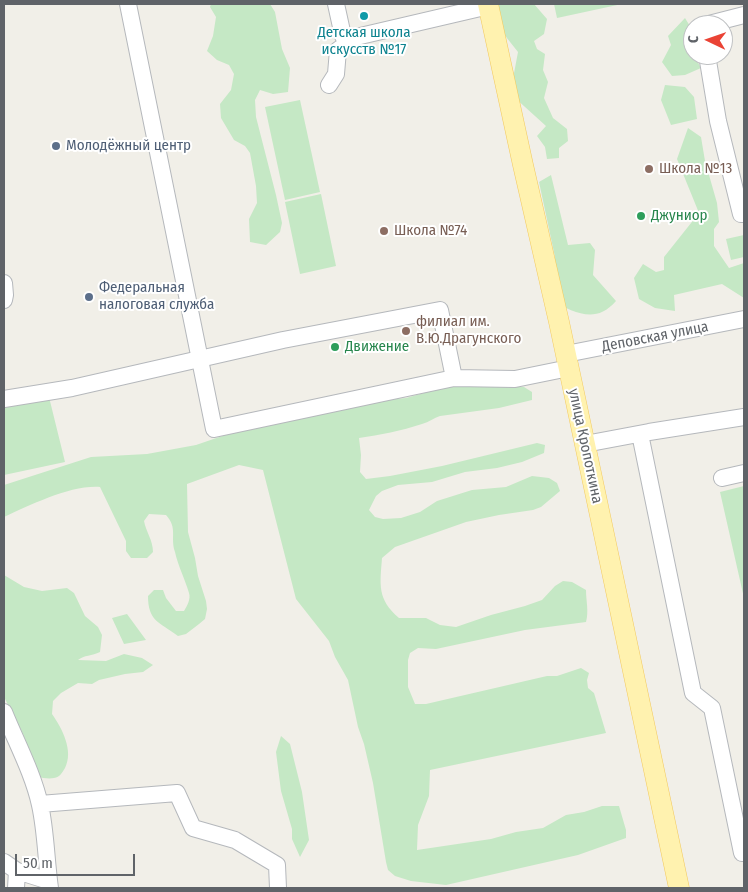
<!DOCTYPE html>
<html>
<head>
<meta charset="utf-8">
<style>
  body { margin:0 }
  #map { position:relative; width:748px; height:892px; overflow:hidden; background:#f1efe8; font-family:"Fira Sans Condensed",sans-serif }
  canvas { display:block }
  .frame { position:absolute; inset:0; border:5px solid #5f6368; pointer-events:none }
  .north { position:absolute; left:683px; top:15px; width:50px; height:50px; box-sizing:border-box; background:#fff; border:1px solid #bfc1c3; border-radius:50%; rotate:273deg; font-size:14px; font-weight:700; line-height:20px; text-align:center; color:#5f6368 }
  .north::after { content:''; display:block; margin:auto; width:18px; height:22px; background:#ea4335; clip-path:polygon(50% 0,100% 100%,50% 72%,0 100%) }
  .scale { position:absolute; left:15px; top:854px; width:120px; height:22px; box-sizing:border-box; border:2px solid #5f6368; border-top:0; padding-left:6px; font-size:15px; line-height:18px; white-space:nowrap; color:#5f6368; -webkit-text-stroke:4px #fff; paint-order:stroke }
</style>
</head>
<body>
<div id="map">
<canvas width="748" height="892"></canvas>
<div class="frame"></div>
<div class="north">С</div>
<div class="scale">50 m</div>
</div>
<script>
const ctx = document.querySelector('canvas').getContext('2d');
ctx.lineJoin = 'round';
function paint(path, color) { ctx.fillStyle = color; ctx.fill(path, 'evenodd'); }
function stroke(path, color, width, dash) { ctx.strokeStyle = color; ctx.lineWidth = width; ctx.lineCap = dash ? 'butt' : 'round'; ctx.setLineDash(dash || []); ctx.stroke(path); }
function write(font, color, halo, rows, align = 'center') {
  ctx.font = font + ' "Fira Sans Condensed",sans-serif'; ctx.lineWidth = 4; ctx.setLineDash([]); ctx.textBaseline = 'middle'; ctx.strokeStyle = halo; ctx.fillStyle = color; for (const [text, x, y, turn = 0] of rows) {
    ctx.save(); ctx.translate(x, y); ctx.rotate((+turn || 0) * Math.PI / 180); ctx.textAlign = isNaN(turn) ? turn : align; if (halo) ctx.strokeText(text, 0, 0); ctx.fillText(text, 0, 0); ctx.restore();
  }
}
paint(new Path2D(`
  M211,4H270L275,12L282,49L290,68L288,92L273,94L260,90L255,100L256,117L276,195L282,223L280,232L266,245L250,242L249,219L257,203L256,186L250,153L245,146L234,140L221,118L220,104L231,90L234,74L229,65L217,60L207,51L213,36L216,17L210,7Z
  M491,4H534L547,19L544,34L534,41L537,49L545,54L543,70L548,82L544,98L553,118L567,129L568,141L559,148V158L547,159L545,147L537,136L546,126L514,97L512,84L518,52L499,28Z
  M554,4H622L557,18Z
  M685,18L693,31V46L690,49L701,68L685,75L672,76L662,62L671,45L668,36Z
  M665,85L685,87L694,97L697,119L671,125L661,100Z
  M300,100L320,192L285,200L265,107Z
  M688,128L701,137L705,161L717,203L719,222L714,229V246L729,268L744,263V298L722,284L674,295L675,311L655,308L639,299L634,278L643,264L656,272L664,270V257L699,213L677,159Z
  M551,175L568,245L590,243L595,250L593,275L616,301C595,325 575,312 551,301L555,257L539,182Z
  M321,194L336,266L300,274L285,202Z
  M744,235V257L731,260L726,239Z
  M472,383L524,387L532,392V400L499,408L440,416C434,418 429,422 422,424C401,431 380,435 359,438L361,455L360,472L366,479L390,476L442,466L537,443L545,445L544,453L522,462L497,468L465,472L432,482L398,485L382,491L376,496L369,510L375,517L383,519L401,518L420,512L437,501L472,490L506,487L532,476L549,478L557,483L560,491L541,507L533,510L499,515L466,522L395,547L382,558C380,585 377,599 399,618H426L440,625L456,627L491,615L525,606L542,600L555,586L563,581L572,582L586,590C586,601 589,611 586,622L525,630L436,649L418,648L410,653L408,660V687L415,704H426L547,676H557L581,668L589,673L587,680L588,688L594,693L606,733L430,770L429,796L418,825L417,850L491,839L516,832L543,828L566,815L584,812L602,806H619L626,830V838L578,855L446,885L411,881L395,876L388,870L386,862L373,783L364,744L358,727L348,680L335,657L329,641L296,599L263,470L239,465L187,484L188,532L195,558L198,576L206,601L207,609L205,619L199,624L186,634L178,636C159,622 148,621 148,596L154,590H163L166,598L176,611H184C187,606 191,599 189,593C185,579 178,566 175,552C170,537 178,528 166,515L149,514L144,521C146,532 153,540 153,552L147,558H131L126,551V541L100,487C70,485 31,505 4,517V485L91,457L147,454L196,445L234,432L305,418L364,402L406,398L438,389Z
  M49,397L65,462L4,475V408Z
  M744,486V598L720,492Z
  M4,575L24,587L42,591L67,588L74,593L85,616L98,627L102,635L100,652C92,656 84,655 78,660L106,661L124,654L142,658L153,665L143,672L125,674L99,680L92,684L78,683L61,693L53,701L52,714C62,728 74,751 65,768C62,773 60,777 54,778C49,779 43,778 38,777L23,734L4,697Z
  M127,614L146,640L124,644L112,618Z
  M281,736L290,744L302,792L309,840L300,857L292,839V829L281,791L276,752Z`), '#c5e8c5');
const minor = new Path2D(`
  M128,4L214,429L454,378
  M336,4L343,36L356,37L489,6
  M705,25L744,15
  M707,55L718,121L741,214H744
  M329,85L336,74L338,50L356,37
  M4,283L5,295L4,300
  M566,354L744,319
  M4,399L72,388L283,340L440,310L454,378L515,379L569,368
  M640,434L693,693L712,708L742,853
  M585,444L649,432L744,417
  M722,478L744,473
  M4,712C16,742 33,773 40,805C46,832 46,860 50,888
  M40,804L177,793L193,828L235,840L277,865L278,888
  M4,862L17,871L49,881
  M16,888L17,871`);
const major = new Path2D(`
  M488,4L523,165L559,322L679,888`);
stroke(minor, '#b5b8bc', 18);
stroke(major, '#f2c960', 21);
stroke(minor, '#fff', 16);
stroke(major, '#fff2af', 20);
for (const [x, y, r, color] of [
  [364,16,5,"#0f9aa8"],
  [56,146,5,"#5c6f8a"],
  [649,169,5,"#8d6e63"],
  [641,216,5,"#2e9e5b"],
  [384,231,5,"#8d6e63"],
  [89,297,5,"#5c6f8a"],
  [406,331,5,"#8d6e63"],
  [335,347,5,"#2e9e5b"]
]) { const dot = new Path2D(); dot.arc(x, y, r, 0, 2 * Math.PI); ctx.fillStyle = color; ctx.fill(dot); stroke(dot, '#fff', 2); }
write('15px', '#0d838f', '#fff', [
  ["Детская школа",364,33],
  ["искусств №17",364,50]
]);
write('15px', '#4e5e75', '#fff', [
  ["Молодёжный центр",66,146],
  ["Федеральная",99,288],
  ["налоговая служба",99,305]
], 'left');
write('15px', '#785e54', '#fff', [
  ["Школа №13",659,169],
  ["Школа №74",394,231],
  ["филиал им.",416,322],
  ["В.Ю.Драгунского",416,339]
], 'left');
write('15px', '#27864d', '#fff', [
  ["Джуниор",651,216],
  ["Движение",345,347]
], 'left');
write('15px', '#5f6368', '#fff', [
  ["Деповская улица",655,337,-11],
  ["улица Кропоткина",585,446,78]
]);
</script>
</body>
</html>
